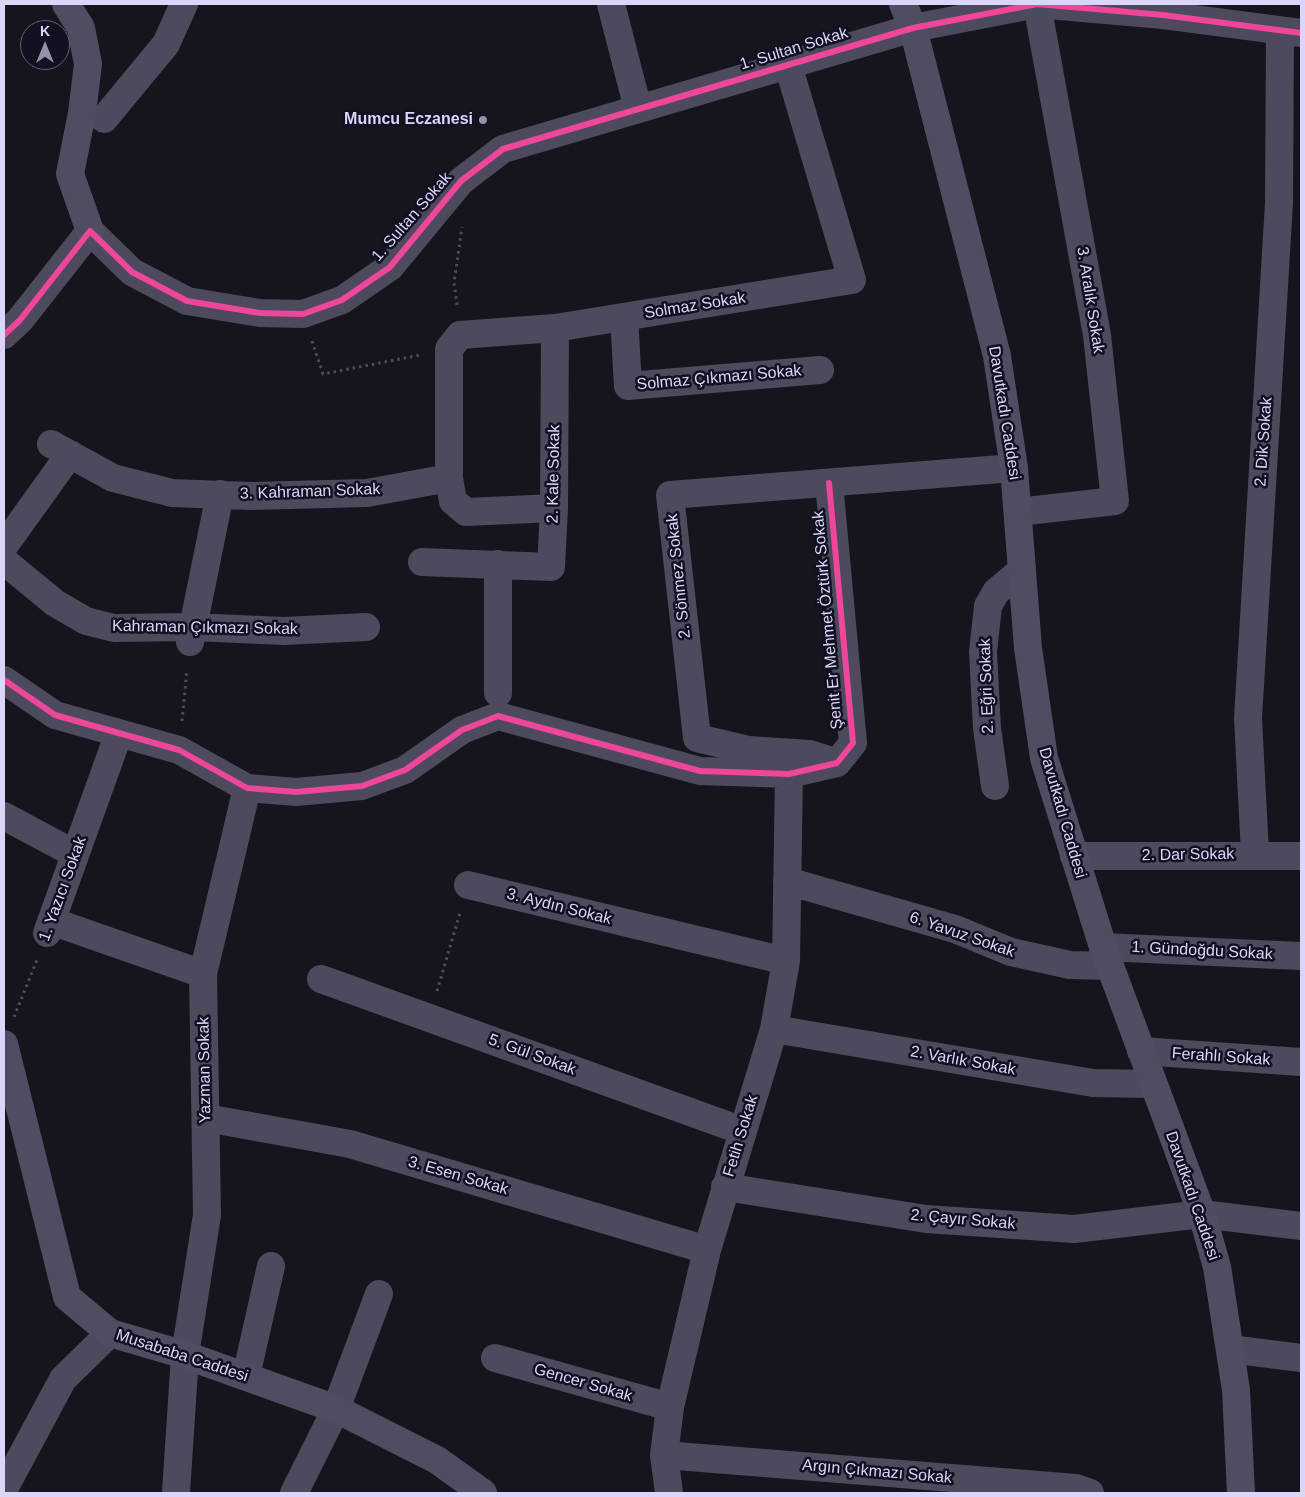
<!DOCTYPE html>
<html>
<head>
<meta charset="utf-8">
<style>
  body { margin:0 }
  #map { position:relative; width:1305px; height:1497px; overflow:hidden; background:#16141d; font-family:Arial,sans-serif }
  canvas { display:block }
  .frame { position:absolute; inset:0; border:5px solid #dad5f9; pointer-events:none }
  .north { position:absolute; left:20px; top:20px; width:50px; height:50px; box-sizing:border-box; background:#131021; border:1px solid #635f77; border-radius:50%; rotate:0deg; font-size:14px; font-weight:700; line-height:20px; text-align:center; color:#dad5f9 }
  .north::after { content:''; display:block; margin:auto; width:18px; height:22px; background:#9591ac; clip-path:polygon(50% 0,100% 100%,50% 72%,0 100%) }
</style>
</head>
<body>
<div id="map">
<canvas width="1305" height="1497"></canvas>
<div class="frame"></div>
<div class="north">K</div>
</div>
<script>
const ctx = document.querySelector('canvas').getContext('2d');
ctx.lineJoin = 'round';
function stroke(path, color, width, dash) { ctx.strokeStyle = color; ctx.lineWidth = width; ctx.lineCap = dash ? 'butt' : 'round'; ctx.setLineDash(dash || []); ctx.stroke(path); }
function write(font, color, halo, rows, align = 'center') {
  ctx.font = font + ' Arial,sans-serif'; ctx.lineWidth = 5; ctx.setLineDash([]); ctx.textBaseline = 'middle'; ctx.strokeStyle = halo; ctx.fillStyle = color; for (const [text, x, y, turn = 0] of rows) {
    ctx.save(); ctx.translate(x, y); ctx.rotate((+turn || 0) * Math.PI / 180); ctx.textAlign = isNaN(turn) ? turn : align; if (halo) ctx.strokeText(text, 0, 0); ctx.fillText(text, 0, 0); ctx.restore();
  }
}
stroke(new Path2D(`
  M457,305L454,283L462,227
  M312,341L323,374L420,355
  M182,721L187,670
  M437,991L460,913
  M14,1017L37,960`), '#46505a', 3, [2.5, 4]);
stroke(new Path2D(`
  M611,4L638,109
  M104,119L166,44L184,4
  M624,317L628,386L820,370
  M4,335L20,320L90,231L132,272L187,301L260,313L303,314L342,300L390,267L461,181L503,149L913,28L1037,4L1163,15L1301,33
  M51,444L113,478L172,493L251,496L367,493L449,478L453,501L466,512L554,508
  M449,478V349L460,335L555,328L852,280L788,65
  M1018,512L1115,501L1097,335L1037,4
  M4,546L70,454
  M4,561L55,603L86,621L114,628L192,627L284,631L366,627
  M422,562L551,567L554,508L555,328
  M498,564V693
  M190,642L220,494
  M4,680L55,715L179,750L247,788L296,792L362,786L405,770L462,730L498,716L700,771L789,774L837,763L853,743L829,483
  M829,760L810,754L748,750L697,738L670,495L1014,468
  M995,786L987,728L983,652L988,606L996,592L1022,570
  M4,816L75,854
  M1255,854L1248,718L1279,203L1280,30
  M1074,856H1301
  M787,881L955,929L1011,952L1070,965L1110,966
  M468,885L786,961
  M51,921L203,974
  M47,933L119,733
  M1103,947L1301,956
  M321,979L743,1131
  M774,1029L1093,1083L1153,1084
  M1141,1051L1301,1062
  M206,1118L350,1144L707,1250
  M725,1187L926,1219L1074,1229L1202,1214L1301,1226
  M1230,1349L1301,1358
  M495,1358L670,1407
  M246,1376L271,1266
  M664,1455L1076,1488L1090,1493
  M4,1489L63,1379L110,1333
  M176,1493L185,1355L207,1215L203,974L247,788
  M294,1493L336,1409L379,1294
  M669,1493L664,1455L670,1407L707,1250L774,1029L786,961L789,774`), '#4c4a5c', 28);
stroke(new Path2D(`
  M66,4L81,28L88,64L82,113L70,174L90,231
  M903,4L913,28L997,356L1014,468L1028,648L1044,758L1103,947L1202,1214L1217,1267L1236,1390L1241,1493
  M4,1044L67,1297L110,1333L185,1355L336,1409L437,1460L483,1493`), '#4f4d62', 28);
stroke(new Path2D(`
  M4,335L20,320L90,231L132,272L187,301L260,313L303,314L342,300L390,267L461,181L503,149L913,28L1037,4L1163,15L1301,33
  M4,680L55,715L179,750L247,788L296,792L362,786L405,770L462,730L498,716L700,771L789,774L837,763L853,743L829,483`), '#ed469a', 6);
for (const [x, y, r, color] of [
  [483,120,5,"#9591ac"]
]) { const dot = new Path2D(); dot.arc(x, y, r, 0, 2 * Math.PI); ctx.fillStyle = color; ctx.fill(dot); stroke(dot, '#131021', 2); }
write('16px', '#dad5f9', '#131021', [
  ["1. Sultan Sokak",794,49,-17],
  ["1. Sultan Sokak",412,217,-49],
  ["3. Aralık Sokak",1090,300,81],
  ["Solmaz Sokak",695,306,-9],
  ["Solmaz Çıkmazı Sokak",719,378,-5],
  ["Davutkadı Caddesi",1004,413,81],
  ["2. Dik Sokak",1264,442,-86],
  ["2. Kale Sokak",554,474,-89],
  ["3. Kahraman Sokak",310,492,-2],
  ["2. Sönmez Sokak",679,576,-96],
  ["Şenit Er Mehmet Öztürk Sokak",828,620,-95],
  ["Kahraman Çıkmazı Sokak",205,628,1],
  ["2. Eğri Sokak",987,686,-92],
  ["Davutkadı Caddesi",1062,813,74],
  ["2. Dar Sokak",1188,855,-1],
  ["1. Yazıcı Sokak",63,889,-70],
  ["3. Aydın Sokak",559,907,14],
  ["6. Yavuz Sokak",962,935,19],
  ["1. Gündoğdu Sokak",1202,951,3],
  ["5. Gül Sokak",532,1055,20],
  ["Ferahlı Sokak",1221,1057,4],
  ["2. Varlık Sokak",963,1061,10],
  ["Yazman Sokak",205,1070,-91],
  ["Fetih Sokak",741,1136,-73],
  ["3. Esen Sokak",458,1176,16],
  ["Davutkadı Caddesi",1192,1196,71],
  ["2. Çayır Sokak",963,1220,5],
  ["Musababa Caddesi",182,1356,18],
  ["Gencer Sokak",583,1383,16],
  ["Argın Çıkmazı Sokak",877,1472,5]
]);
write('bold 16px', '#dad5f9', '#131021', [
  ["Mumcu Eczanesi",473,120]
], 'right');
</script>
</body>
</html>
